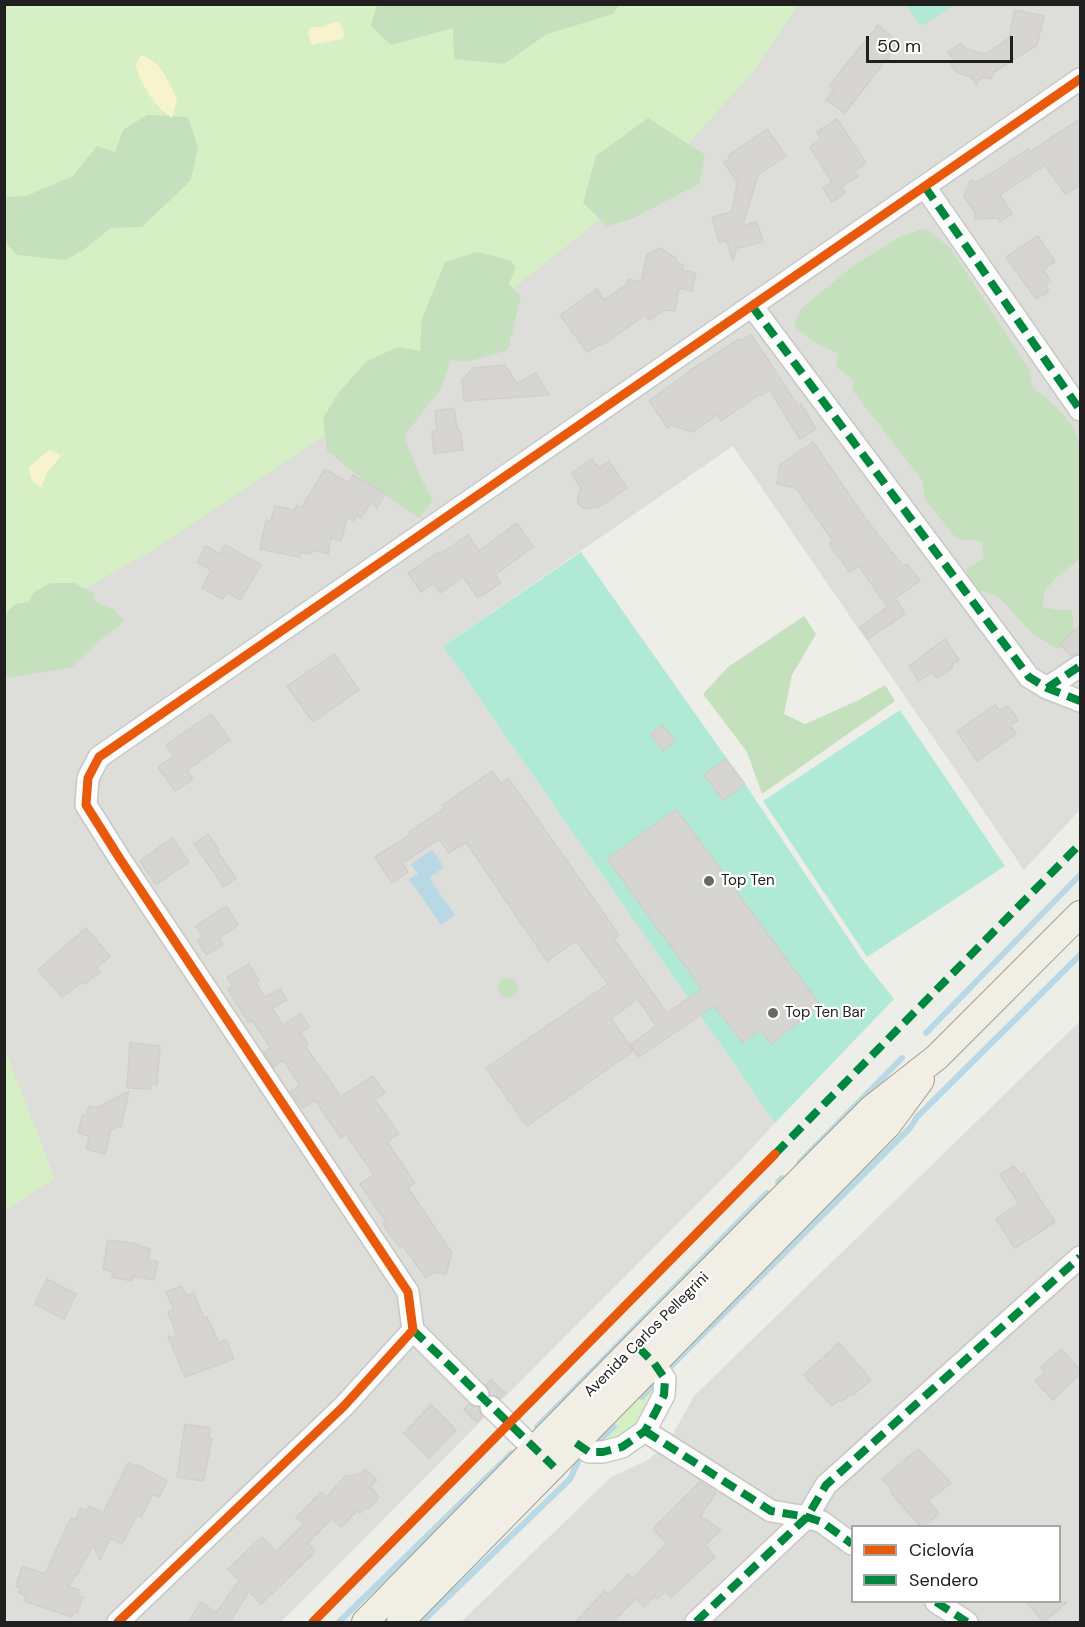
<!DOCTYPE html>
<html>
<head>
<meta charset="utf-8">
<style>
  body { margin:0 }
  #map { position:relative; width:1085px; height:1627px; overflow:hidden; background:#eeeee9; font-family:"DM Sans",sans-serif }
  canvas { display:block }
  .frame { position:absolute; inset:0; border:6px solid #202020; pointer-events:none }
  .legend { position:absolute; left:851px; top:1525px; width:210px; height:78px; box-sizing:border-box; background:#fff; border:2px solid #a6a6a6; margin:0; padding:8px 10px; list-style:none; font-size:18px; color:#202020 }
  .legend li { display:flex; align-items:center; gap:12px; height:30px }
  .legend b { width:30px; border:2px solid #a6a6a6 }
  .scale { position:absolute; left:866px; top:36px; width:147px; height:27px; box-sizing:border-box; border:3px solid #202020; border-top:0; padding-left:8px; font-size:18px; line-height:21px; white-space:nowrap; color:#202020; -webkit-text-stroke:4px #fff; paint-order:stroke }
</style>
</head>
<body>
<div id="map">
<canvas width="1085" height="1627"></canvas>
<div class="frame"></div>
<ul class="legend">
<li><b style="height:8px;background:#e8590c"></b>Ciclovía</li>
<li><b style="height:8px;background:#00873e"></b>Sendero</li>
</ul>
<div class="scale">50 m</div>
</div>
<script>
const ctx = document.querySelector('canvas').getContext('2d');
ctx.lineJoin = 'round';
function paint(path, color) { ctx.fillStyle = color; ctx.fill(path, 'evenodd'); }
function stroke(path, color, width, dash) { ctx.strokeStyle = color; ctx.lineWidth = width; ctx.lineCap = dash ? 'butt' : 'round'; ctx.setLineDash(dash || []); ctx.stroke(path); }
function write(font, color, halo, rows, align = 'center') {
  ctx.font = font + ' "DM Sans",sans-serif'; ctx.lineWidth = 4.5; ctx.setLineDash([]); ctx.textBaseline = 'middle'; ctx.strokeStyle = halo; ctx.fillStyle = color; for (const [text, x, y, turn = 0] of rows) {
    ctx.save(); ctx.translate(x, y); ctx.rotate((+turn || 0) * Math.PI / 180); ctx.textAlign = isNaN(turn) ? turn : align; if (halo) ctx.strokeText(text, 0, 0); ctx.fillText(text, 0, 0); ctx.restore();
  }
}
paint(new Path2D(`
  M5,5H1080V810L1024,870L733,446L443,646L775,1123L740,1161L281,1622H5Z
  M1080,1021V1622H461L611,1477L646,1461L667,1445L694,1396ZM852,1526H1060V1602H852Z`), '#ddddda');
paint(new Path2D(`
  M4,5H798L752,73L672,162L355,415L153,550L5,634Z
  M5,1049L55,1179L5,1211Z
  M652,1381L657,1386L639,1421L625,1436L601,1443L596,1439Z`), '#d7efc5');
paint(new Path2D(`
  M377,5V4L619,5L613,14L547,34L504,64L454,59L453,28L391,45L371,26Z
  M147,115L188,117L198,147L191,180L142,227L111,228L82,251L65,260L17,255L5,242L4,197L26,196L73,176L97,146L115,152L123,130Z
  M648,118L705,155L699,184L631,219L607,226L583,203L596,156Z
  M926,228L951,249L1029,369L1033,388C1053,403 1073,419 1080,445V559L1056,578L1044,591L1043,607L1056,610H1072L1074,630L1058,649L1032,633L998,596L976,590L966,570L984,558L981,541L957,539L926,501L922,480L853,391V380L837,367L838,354L814,342L794,326L801,309L853,266L899,237Z
  M477,252L510,260L516,267L509,284L521,296L508,350L467,362L451,360L440,390L404,436L420,477L433,500L419,518L373,487L327,451L323,418L339,392L367,361L398,347L420,351L422,319L445,262Z
  M50,583H74L93,593L94,601L114,609L124,621L93,646L71,668L5,678V614L16,604L29,602L33,593Z
  M804,616L816,634L792,675L784,714L805,724L859,700L885,685L895,701L762,794L747,752L703,694L728,667Z
  M498 988a10 10 0 1 1 20 0a10 10 0 1 1-20 0Z`), '#c5e0bc');
paint(new Path2D(`
  M339,22L345,32L342,39L312,45L308,34L310,27H322L331,23Z
  M141,55C161,61 168,81 177,99L172,118C151,103 145,89 135,66Z
  M49,450L56,452L61,456L47,473L41,487L32,481L29,467Z`), '#f7f3cd');
paint(new Path2D(`
  M906,5H954L921,26Z
  M581,552L747,787L863,960L894,999L775,1123L443,646Z
  M900,710L1005,866L867,957L763,801Z`), '#b0ead7');
paint(new Path2D(`
  M432,850L444,867L429,878L455,915L441,925L409,879L418,874L411,864Z`), '#b9d8e5');
stroke(new Path2D(`
  M926,1033L1080,875
  M800,1162L902,1058
  M778,1182L782,1178
  M671,1366L910,1128L917,1117L1080,955
  M642,1397L656,1382
  M537,1427L767,1193
  M599,1440L614,1427
  M339,1622L512,1453
  M422,1622L570,1479L579,1460`), '#b9d8e5', 6);
const building = new Path2D(`
  M1015,10L1044,16L1037,45L994,72L991,79L982,77L976,84L971,77L957,73L951,64L955,61L948,52L961,43L966,49L986,54L1009,38Z
  M878,25L899,43L845,113L826,100L834,90L829,86Z
  M837,119L866,163L855,171L858,176L841,187L845,193L832,202L823,188L832,182L810,147L821,139L817,132Z
  M1080,119V185L1065,194L1045,165L1000,195L1012,214L1000,222L997,218L974,219L975,212L964,196L971,180L978,182L986,177L1028,149L1030,152Z
  M767,129L786,156L758,175L743,225L757,222L763,242L738,248L737,246L733,261L727,241L719,242L712,217L732,212L737,182L724,162L730,158L729,155Z
  M1038,236L1055,262L1043,270L1051,281L1045,285L1049,291L1036,299L1006,257Z
  M660,248L676,258V262L683,265L682,270L696,273L692,291L679,288L675,311L664,310L649,320L645,315L601,346L600,344L587,352L560,315L597,289L604,300L627,284L628,279L641,282L647,255Z
  M751,334L798,406L801,404L816,429L800,439L770,390L761,396L760,394L721,421L718,414L693,432L671,425L668,428L649,401L691,370L739,339L741,341Z
  M505,365L517,384L535,373L549,395L464,401L462,380L473,368Z
  M454,408L458,432L460,431L463,450L434,453L432,431L437,430L435,411Z
  M813,442L865,518L903,566L907,564L920,581L886,605L859,566L850,572L829,544L833,541L796,488L777,484L780,465Z
  M592,459L599,468L609,461L627,488L599,507L586,509L579,505L577,501L581,488L571,473Z
  M325,469L348,483L353,475L385,493L377,508L370,503L361,518L357,515L353,521L347,517L341,541L331,538L328,554L312,550L311,554L301,552L299,557L260,549L266,520L271,521L275,506L295,510L296,506L302,507Z
  M517,523L533,547L495,575L501,583L478,598L463,577L440,593L434,583L421,592L408,573L439,552L440,554L468,535L479,551Z
  M225,545L261,565L240,600L227,592L223,599L202,588L211,570L197,562L206,546L220,554Z
  M897,600L905,614L868,639L860,627Z
  M1080,625V653L1071,656L1060,644Z
  M945,639L959,660L952,664L953,667L937,678L932,672L919,681L909,666Z
  M334,654L359,690L313,722L287,686Z
  M995,705L1000,711L1008,706L1018,720L1010,725L1016,734L977,761L957,731Z
  M211,714L230,740L187,770L193,779L175,791L158,767L174,756L166,745Z
  M663,725L675,742L663,751L651,734Z
  M726,759L745,784L723,800L704,775Z
  M492,771L501,783L508,778L526,803L619,935L614,939L667,1013L702,989L607,859L676,809L820,1005L771,1044L760,1030L743,1043L714,1006L639,1057L630,1045L656,1026L638,999L611,1018L633,1051L527,1126L486,1068L608,984L576,941L547,961L466,842L449,853L439,839L402,863L408,872L392,883L375,857L411,834L409,832L445,808L443,805Z
  M208,834L219,850L217,851L236,878L224,887L194,844Z
  M172,838L189,862L156,885L140,861Z
  M226,906L238,925L219,938L223,944L207,955L197,941L203,936L196,926Z
  M86,928L110,956L97,968L100,972L84,984L82,982L62,997L38,970Z
  M249,964L259,981L256,983L265,997L281,989L287,1000L272,1008L283,1025L301,1013L309,1027L300,1033L308,1044L305,1046L341,1097L373,1076L385,1093L375,1100L399,1134L387,1142L415,1183L408,1188L452,1253L446,1274L435,1272L426,1278L403,1246L400,1248L383,1224L386,1222L360,1184L374,1175L346,1134L341,1138L315,1100L303,1108L291,1092L300,1085L283,1060L274,1067L264,1052L271,1048L252,1020L248,1022L228,989L233,986L227,977Z
  M130,1043L160,1046L157,1085L150,1084V1089L127,1088Z
  M129,1091L121,1127L115,1126L114,1129H111L105,1154L86,1149L89,1136L78,1133L82,1115L86,1116L89,1106L97,1108Z
  M1014,1166L1021,1175L1023,1173L1055,1222L1015,1248L996,1219L1019,1203L1000,1175Z
  M108,1240L138,1244V1246L150,1249L148,1260L158,1262L154,1280L133,1276L132,1281L112,1277L113,1272L103,1269Z
  M47,1279L76,1294L64,1319L35,1304Z
  M182,1286L185,1293L188,1295L194,1293L204,1318L207,1317L219,1343L226,1340L234,1359L185,1377L168,1337L177,1336L168,1312L174,1310L166,1292Z
  M839,1343L871,1380L853,1395L852,1393L841,1402L839,1400L832,1406L804,1375Z
  M1061,1349L1080,1370V1374L1053,1400L1035,1381L1045,1372L1041,1367Z
  M491,1380L505,1393L500,1398L490,1395L486,1385Z
  M469,1404L479,1407L482,1416L477,1422L464,1410Z
  M431,1405L456,1430L429,1458L404,1433Z
  M185,1424L210,1428L209,1439H212L203,1481L177,1477Z
  M918,1449L951,1483L928,1501L939,1513L924,1527H921L890,1492L892,1490L882,1479Z
  M128,1463L137,1467L138,1465L167,1481L159,1497L153,1494L141,1517L137,1515L122,1544L110,1538L100,1560L93,1545L78,1573L68,1586L79,1590L78,1596L83,1597L77,1613L74,1612L72,1617L24,1601L26,1596L19,1593L21,1588L16,1587L22,1566L45,1574L71,1518L75,1520L81,1508L87,1511L89,1506L103,1513Z
  M365,1469L377,1480L370,1487L379,1497L369,1508L366,1507L360,1513L358,1510L341,1527L331,1519L308,1543L315,1552L261,1604L249,1591L229,1623H188L201,1602L216,1613L239,1581L228,1569L262,1537L276,1552L304,1524L296,1518L321,1492L326,1497L346,1476L358,1475Z
  M700,1482L716,1493L700,1516L721,1530L705,1545L715,1557L671,1597L666,1591L657,1599L655,1596L644,1607L636,1598L612,1623H574L605,1591L609,1595L628,1574L633,1579L667,1543L653,1529Z
  M1026,1602H1067L1044,1622Z`);
paint(building, '#d7d5d1');
stroke(building, '#d2cfca', 1.5);
const minor = new Path2D(`
  M925,187L1080,410
  M752,306L1029,677L1047,688L1080,701
  M1047,688L1080,666
  M413,1330L478,1395
  M491,1407L544,1459
  M645,1431L771,1511L807,1517L822,1522L852,1544
  M576,1443L589,1452H603L622,1447L645,1431L664,1395L665,1379L654,1363L644,1353
  M936,1602L967,1622
  M118,1622L344,1406L413,1330L408,1292L120,859L86,805L88,778L99,757L1080,79
  M696,1622L807,1517L826,1485L1080,1257`);
const major = new Path2D(`
  M365,1622L636,1345L872,1108L937,1057L1080,914
  M400,1622L888,1125L921,1080`);
stroke(minor, '#c7c7c5', 24);
stroke(major, '#a59e85', 28);
stroke(minor, '#fcfcfc', 21);
stroke(major, '#f1eee6', 26);
stroke(new Path2D(`
  M925,187L1080,410
  M752,306L1029,677L1047,688L1080,701
  M1047,688L1080,666
  M775,1154L1080,844
  M413,1330L554,1467
  M645,1431L771,1511L807,1517L822,1522L852,1544
  M576,1443L589,1452H603L622,1447L645,1431L654,1415L664,1395L665,1379L654,1363L636,1345
  M936,1602L967,1622
  M696,1622L807,1517L826,1485L1080,1257`), '#00873e', 8, [15, 8]);
stroke(new Path2D(`
  M118,1622L344,1406L413,1330L408,1292L120,859L86,805L88,778L99,757L1080,79
  M313,1622L775,1154`), '#e8590c', 9);
for (const [x, y, r, color] of [
  [709,881,6,"#686866"],
  [773,1013,6,"#686866"]
]) { const dot = new Path2D(); dot.arc(x, y, r, 0, 2 * Math.PI); ctx.fillStyle = color; ctx.fill(dot); stroke(dot, '#fff', 2); }
write('15px', '#202020', '#fff', [
  ["Top Ten",721,881],
  ["Top Ten Bar",785,1013]
], 'left');
write('15px', '#202020', '#fff', [
  ["Avenida Carlos Pellegrini",647,1335,-45]
]);
</script>
</body>
</html>
